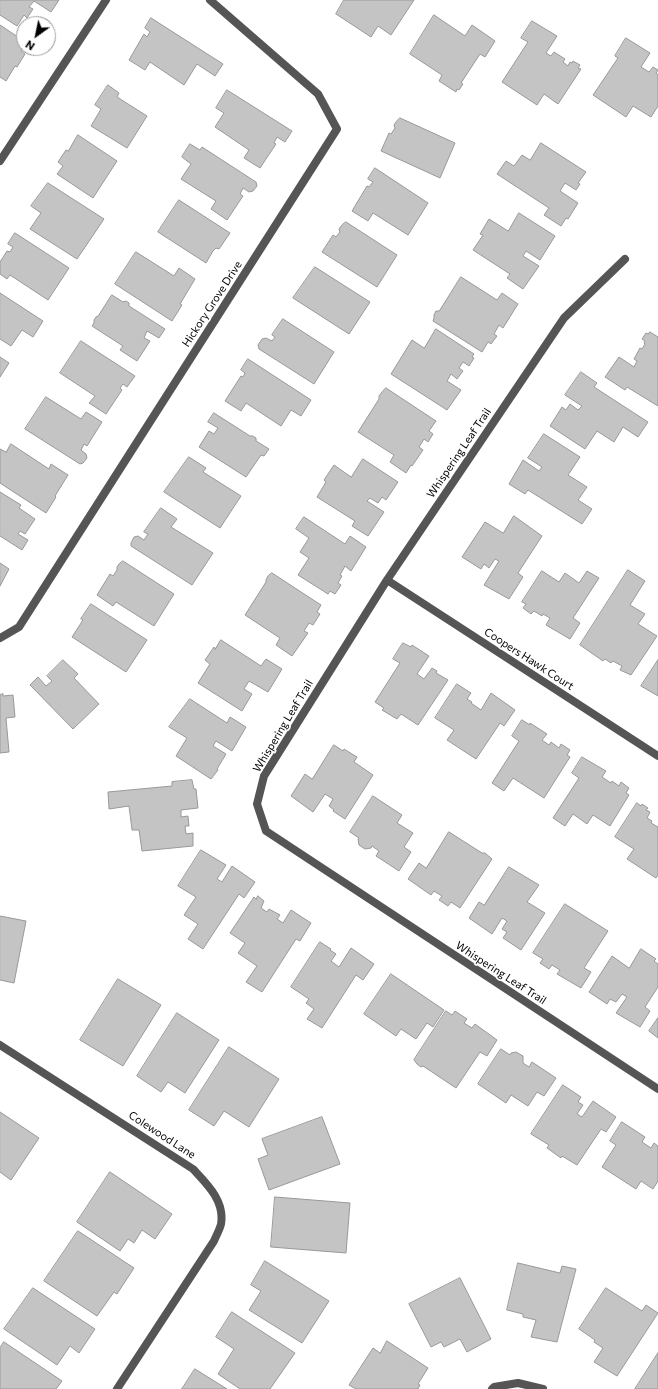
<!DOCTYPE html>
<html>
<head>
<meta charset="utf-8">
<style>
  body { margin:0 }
  #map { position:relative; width:658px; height:1389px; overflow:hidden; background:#fff; font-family:Commissioner,sans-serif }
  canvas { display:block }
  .north { position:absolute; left:16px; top:16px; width:40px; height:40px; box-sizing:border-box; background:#fff; border:1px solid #999; border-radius:50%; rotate:213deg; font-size:11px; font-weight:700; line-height:16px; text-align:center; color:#000 }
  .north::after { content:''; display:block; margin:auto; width:14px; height:18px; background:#000; clip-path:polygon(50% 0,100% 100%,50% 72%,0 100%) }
</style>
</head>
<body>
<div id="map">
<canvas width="658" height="1389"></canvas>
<div class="north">N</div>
</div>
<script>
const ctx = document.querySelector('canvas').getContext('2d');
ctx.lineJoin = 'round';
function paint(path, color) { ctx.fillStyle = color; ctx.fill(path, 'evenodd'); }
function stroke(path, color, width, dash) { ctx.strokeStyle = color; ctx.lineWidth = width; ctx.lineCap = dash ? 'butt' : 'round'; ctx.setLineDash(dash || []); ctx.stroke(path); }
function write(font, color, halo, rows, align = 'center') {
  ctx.font = font + ' Commissioner,sans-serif'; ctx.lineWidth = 3.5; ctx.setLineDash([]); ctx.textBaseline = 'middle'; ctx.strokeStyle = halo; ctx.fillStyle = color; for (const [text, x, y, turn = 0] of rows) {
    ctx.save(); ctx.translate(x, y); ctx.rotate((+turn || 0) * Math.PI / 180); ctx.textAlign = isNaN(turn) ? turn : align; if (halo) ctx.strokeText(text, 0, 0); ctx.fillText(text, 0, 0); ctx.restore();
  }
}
const building = new Path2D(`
  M0,0H59L51,12L34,1L29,7L33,9L27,18L24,15L17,26L0,15Z
  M344,0H414L391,35L378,26L371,37L336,14Z
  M434,15L465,36L472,25L495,41L485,57L480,54L461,83L463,84L459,90L457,89L456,92L439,81L442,75L410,54Z
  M151,18L223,64L215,76L197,64L184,85L150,62L145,70L129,60L144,34L147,37L150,32L145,28Z
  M532,21L557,36L546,53L551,56L554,52L565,59L563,62L568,66L570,62L572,63L573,61L580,65L578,68L581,69L558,104L544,94L537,105L502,82L528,42L521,38Z
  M0,25L24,41V47L21,51L25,54L17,67L15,66L6,81L0,77Z
  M626,38L650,53L641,67L649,72L653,67L658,70L656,73L658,75V106L651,117L633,106L626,117L593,95L618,58L615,56Z
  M108,85L119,93L117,97L147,116L127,148L91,126L101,109L95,105Z
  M227,90L292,131L285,142L277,137L274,143L276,144L260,168L244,158L249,150L215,127L224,113L216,108Z
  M400,118L455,143L440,178L381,151L389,133L391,134L395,128L394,125L396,122Z
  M78,135L117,161L93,198L57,174L63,166L58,162L66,150L68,151Z
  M541,143L586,172L578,183L580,184L576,190L565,183L560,191L578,203L568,219L566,218L561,226L544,215L549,208L497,174L506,161L514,166L522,155L530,160Z
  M190,144L200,150L202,147L256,182L257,186L253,191L249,192L243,188L240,194L243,196L227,220L211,209L216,201L181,179L191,164L182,157Z
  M375,168L428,203L408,235L373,213L368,221L352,211L367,186L369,187L373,182L368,179Z
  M48,183L104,219L77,259L30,229L41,213L31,206Z
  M179,200L230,233L219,249L216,248L213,251L206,263L158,232Z
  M519,213L555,236L540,260L526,251L523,256L539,266L523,289L507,278L510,274L473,250L483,235L480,234L489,219L508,231Z
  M346,222L397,255L377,287L322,252L333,235L336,237L340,232L339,229L342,225Z
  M15,233L69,268L48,300L10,275L7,279L0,274V262L7,251L10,252L13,247L8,244Z
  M136,252L174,276L179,268L195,279L180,304L182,305L172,321L115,284Z
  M315,267L370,302L349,334L293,298Z
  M461,277L497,300L502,293L518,304L503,328L499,325L494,334L497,336L491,344L488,342L482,352L433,321L434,318V315L436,311H439Z
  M0,293L43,321L33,337L22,330L11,346L0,339Z
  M112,295L123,302L126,301L129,303V306L165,329L159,338L147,331L144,338L150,341L137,361L120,350L123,346L92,326L94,323V320L96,317L98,316Z
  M283,319L334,352L314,384L259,349L258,345L262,339L266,338L272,341L275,337L272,335Z
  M436,329L474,354L472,357L474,358L469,366L463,362L459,368L463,371L457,379L451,374L447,381L461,390L447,410L391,374L412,340L424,348Z
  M650,332L658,337V406L627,387L625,390L605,377L619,357L634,367L637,361L634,359L640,348L642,349L645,344L644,343L645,341L642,339L646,333L648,334Z
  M81,341L135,376L127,387L123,384L120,388L122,390L106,414L89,403L95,396L60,373Z
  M0,357L9,363L0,377Z
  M248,359L311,400L301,416L291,410L281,426L246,403L241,411L225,401L241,376L243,377L245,373L241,370Z
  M581,372L597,383L594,387L648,422L638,437L623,427L614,442L597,431L585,449L550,426L562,407L566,410L570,404L578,410L582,406L565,395Z
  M386,388L436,421L429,431L433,434L428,442L424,439L419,447L423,450L412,466L411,465L406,473L390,462L394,455L358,432L379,399V396L382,392Z
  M46,397L81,419L86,412L102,422L87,446L84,444L81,450L86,454L87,458L83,463L80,464L25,429Z
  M214,413L250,436H253L256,438V441L269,449L264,456L261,455L246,477L199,447L209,431L214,434L218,428L208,422Z
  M544,434L580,457L568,475L587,487L578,500L592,509L582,524L528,490L525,494L509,484L523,460L539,471L542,467L528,458Z
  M11,444L49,469L51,464L68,475L55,496L56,497L46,513L0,483V449L6,452Z
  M189,457L206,468L203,472L241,496L220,528L164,492Z
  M363,459L398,482L386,500L382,497L378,503L370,498L367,501L384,512L368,536L352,526L355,521L317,497L326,482L324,480L334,465L351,477Z
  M0,492L21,505L19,508L35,519L25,534L20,531L18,534L28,540L22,550L0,536Z
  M161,508L177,519L171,527L213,553L192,585L131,546V543L134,537L138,536L144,540L148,534L144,532Z
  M514,516L542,536L518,573L523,577L509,599L484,585L499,561L495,559L489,568L484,564L481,569L462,557L485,522L503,533Z
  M304,517L345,544L350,536L366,547L351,571L345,566L340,575L342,576L338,583L341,585L335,594L330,591L328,594L298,575L309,558L300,552L309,538L296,529Z
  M123,561L174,594L154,626L116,602L113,606L97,595L110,574L113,576L117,570V567L119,564Z
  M0,563L9,569L0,586Z
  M628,570L645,581L630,605L645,614L638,624L657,636L631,675L620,670L622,666L613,661L611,663L605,659L603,661L580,645Z
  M542,571L559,582L565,573L579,583L587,571L599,578L573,618L580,623L570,639L546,625L550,618L543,614L542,616L534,611L531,614L523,608L526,604L522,602Z
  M272,573L321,605L317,612L320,614L313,625L309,623L304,631L308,633L292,656L276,645L280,638L245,615L266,582V580L268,576Z
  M91,604L147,640L126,672L72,637L83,620L81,619Z
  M221,640L261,666L266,659L282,669L268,692L249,681L244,689L252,694L242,711L198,683L210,664L205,660L214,647L215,649Z
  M403,643L411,647L412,645L429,656L417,674L424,679L432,668L437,671L436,673L448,680L418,725L401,714L397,719L382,710L384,708L375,702L400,663L393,659Z
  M63,660L78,674L74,678L99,704L73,729L30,685L38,677L46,686L52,681L47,676Z
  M658,660V696L641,686Z
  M457,684L471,693L467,699L472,702L471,703L481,710L491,693L515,710L504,726L500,723L476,759L447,740L454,730L435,718Z
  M3,694V696L13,695L15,717L6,718L9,752L0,753V695Z
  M190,699L227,723L230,717L246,727L232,751L216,741L213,746L226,754L217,769L218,770L211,779L176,756L187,738L169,727Z
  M522,720L530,725V723L547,734L542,740L549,745L551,742L559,748L561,744L570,750L567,755L570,757L544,798L513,778L504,791L492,783L519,741L512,736Z
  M334,745L343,751L344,749L357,757L354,762L373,775L345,819L333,811L334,810L329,806L333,799L325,794L313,812L291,796L305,774L312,779Z
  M582,757L606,771L602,777L611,783L612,781L619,786L621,782L629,788L626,793L629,795L610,826L593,815L587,824L573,814L565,826L553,818L579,778L572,773Z
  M192,780L194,789H196L198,808L181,810V817L188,816L189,826H185L186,834L193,833V846L142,851L139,830H132L129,806L109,809L108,792L172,786V782Z
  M373,796L402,815L397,823L413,833L404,847L411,852L399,871L376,856L379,851L372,846L371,848L365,849L359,845L358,839L359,838L350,832Z
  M637,803L641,806L642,804L648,808L646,810L650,812L647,818L652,821L651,823L658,827V875L656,878L627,859L634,849L615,837Z
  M449,832L482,853H485L492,859L460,908L451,902L448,906L439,900L442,896L434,891L431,895L408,879L419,863L426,868Z
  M201,850L226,865L217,879L222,882L232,866L255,882L244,898L239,894L203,949L188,939L198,924L184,915L196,897L178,886Z
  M509,867L539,885L527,902L545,913L521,950L503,938L507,932L502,929L507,921L502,918L492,934L469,918L479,902L484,905Z
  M258,896L264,901L261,908L267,912L269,909L280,915L277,919L283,923L291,910L311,923L300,941L296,939L262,992L246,982L257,966L238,953L245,943L230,933L254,897L256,899Z
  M565,904L608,931L584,968L591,972L581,988L557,974L560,970L552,965L549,969L540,963L543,959L533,953Z
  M0,916L26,921L14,983L0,980Z
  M320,942L331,949L330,950L336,954L331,961L339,967L351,948L374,964L363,980L356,975L322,1028L307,1019L314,1009L306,1003L309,999L291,987Z
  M641,949L656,959L654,961L658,964V987L645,1007L650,1011L640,1027L616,1013L627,997L622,994L616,1002L610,999L607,1004L589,992L612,956L629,968Z
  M391,974L444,1010L433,1027L427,1023L416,1039L401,1029L396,1036L364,1014Z
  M118,979L161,1005L123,1066L80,1040Z
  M446,1011L452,1015L455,1011L467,1019L464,1023L472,1028L475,1024L497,1040L487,1056L480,1052L456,1088L423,1066L421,1067L417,1064L414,1060Z
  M177,1013L219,1040L185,1093L168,1082L161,1092L137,1076Z
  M658,1018V1038L649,1031Z
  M229,1047L279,1079L249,1127L224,1111L214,1126L189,1110Z
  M501,1049L510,1055L511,1053L516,1052L523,1056V1063L529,1067L532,1062L556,1078L544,1096L537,1092L528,1106L511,1095L506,1103L478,1084Z
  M563,1085L581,1097L578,1102L583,1105L577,1114L582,1117L593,1101L616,1117L606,1132L601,1129L577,1165L562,1156L561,1158L547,1148L549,1145L531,1134Z
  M0,1112L39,1138L11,1180L0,1172Z
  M322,1117L340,1164L269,1190L258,1159L268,1155L262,1139Z
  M622,1122L645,1137L642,1142L651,1148L654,1143L658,1146V1181L653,1189L641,1181L636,1189L602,1167L616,1145L610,1141Z
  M110,1172L172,1214L155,1239L142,1230L134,1243L128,1239L120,1251L77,1222Z
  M275,1197L350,1203L346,1253L271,1247Z
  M78,1231L134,1268L117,1294L114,1292L97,1316L44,1281Z
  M265,1261L329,1301L302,1343L249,1310L261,1291L251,1285Z
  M518,1263L560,1273L562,1266L576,1269L557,1342L531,1337L536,1320L523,1317V1314L507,1310Z
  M460,1278L491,1339L467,1352L460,1339L444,1347L441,1342L431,1347L409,1304Z
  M33,1288L95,1329L79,1353L70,1346L57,1365L4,1329Z
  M606,1288L642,1311L646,1305L658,1313L617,1376L594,1362L603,1348L594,1342L595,1340L579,1329Z
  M232,1312L295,1353L270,1389H240L218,1374L234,1349L216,1337Z
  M387,1341L428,1368L418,1384L420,1385L418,1389H356L349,1385L373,1348L380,1353Z
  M4,1342L62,1381L56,1389H0V1348Z
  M658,1353V1389H635Z
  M195,1369L227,1389H182Z`);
paint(building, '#c4c4c4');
stroke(building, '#999', 1);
stroke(new Path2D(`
  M0,161L106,0
  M625,259L564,318L387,580L264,776L257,804L266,831L658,1089
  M387,580L658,756
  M0,638L19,627L337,129L318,94L210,0
  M0,1045L193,1169C207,1184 225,1201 221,1224C220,1229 216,1236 214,1241L117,1389
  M492,1389L494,1387L518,1383L543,1389`), '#555', 8);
write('11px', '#000', '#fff', [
  ["Hickory Grove Drive",212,304,-57],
  ["Whispering Leaf Trail",459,453,-56],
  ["Coopers Hawk Court",529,659,33],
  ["Whispering Leaf Trail",283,726,-59],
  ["Whispering Leaf Trail",501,973,33],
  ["Colewood Lane",162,1135,33]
]);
</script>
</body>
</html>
